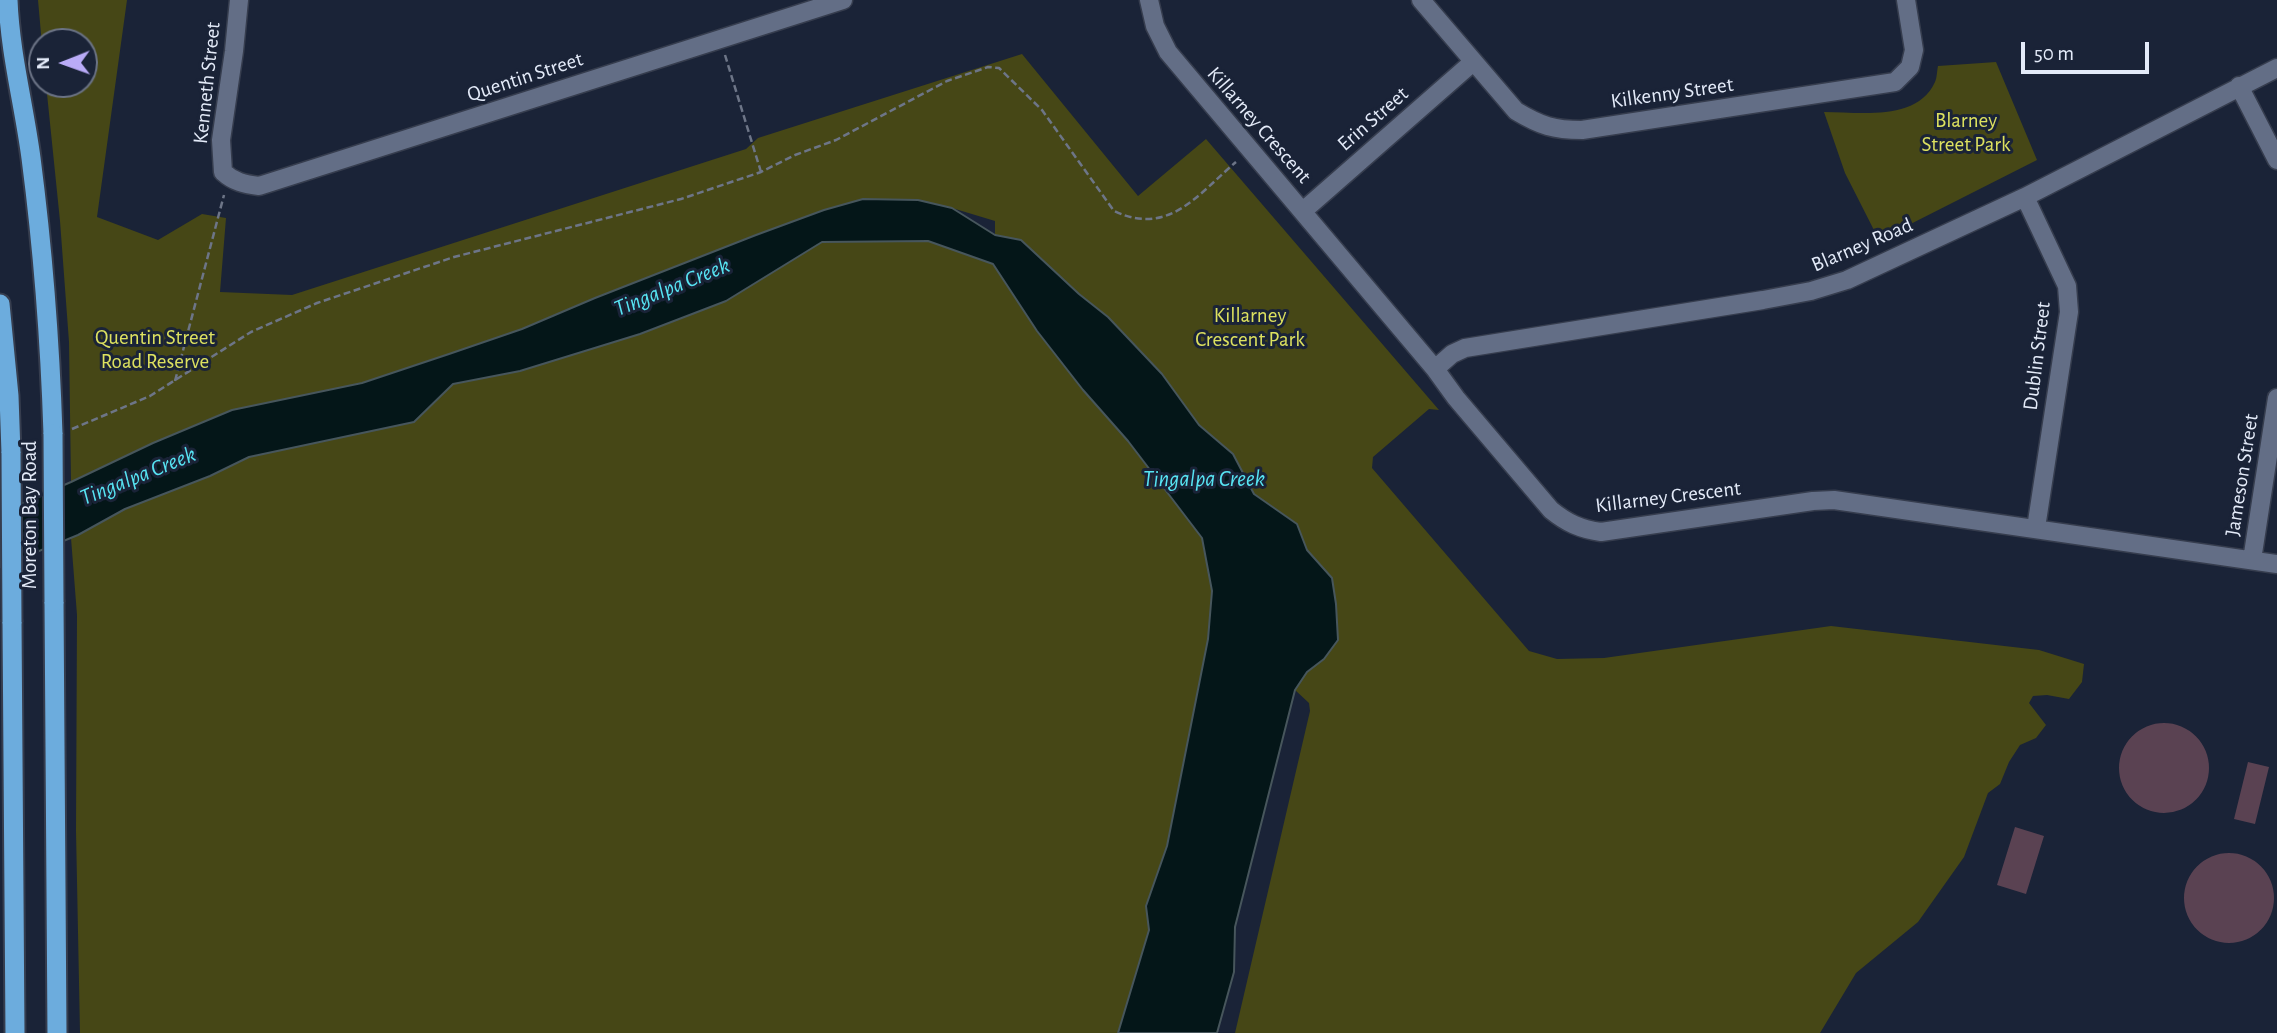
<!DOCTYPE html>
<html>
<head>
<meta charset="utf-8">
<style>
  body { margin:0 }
  #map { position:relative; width:2277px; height:1033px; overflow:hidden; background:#1a2337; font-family:"Alegreya Sans",sans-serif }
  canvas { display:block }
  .north { position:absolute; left:28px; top:28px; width:70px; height:70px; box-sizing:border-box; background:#1a2337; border:2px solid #6b7385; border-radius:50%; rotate:269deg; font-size:19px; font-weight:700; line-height:28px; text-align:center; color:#e4ebf9 }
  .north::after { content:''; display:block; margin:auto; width:24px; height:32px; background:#b9abf7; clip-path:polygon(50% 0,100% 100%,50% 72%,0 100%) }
  .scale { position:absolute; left:2021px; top:42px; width:128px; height:32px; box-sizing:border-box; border:4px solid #e4ebf9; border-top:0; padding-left:9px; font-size:21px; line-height:24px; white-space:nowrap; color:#e4ebf9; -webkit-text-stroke:5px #1a2337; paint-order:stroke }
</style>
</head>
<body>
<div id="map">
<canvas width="2277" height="1033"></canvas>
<div class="north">N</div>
<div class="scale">50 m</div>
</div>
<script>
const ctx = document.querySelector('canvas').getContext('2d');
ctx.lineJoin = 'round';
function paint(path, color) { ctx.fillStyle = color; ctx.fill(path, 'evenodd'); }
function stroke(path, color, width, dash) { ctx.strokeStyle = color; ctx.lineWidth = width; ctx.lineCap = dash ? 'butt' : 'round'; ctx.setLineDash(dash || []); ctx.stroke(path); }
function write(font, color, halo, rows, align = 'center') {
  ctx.font = font + ' "Alegreya Sans",sans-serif'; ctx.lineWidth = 6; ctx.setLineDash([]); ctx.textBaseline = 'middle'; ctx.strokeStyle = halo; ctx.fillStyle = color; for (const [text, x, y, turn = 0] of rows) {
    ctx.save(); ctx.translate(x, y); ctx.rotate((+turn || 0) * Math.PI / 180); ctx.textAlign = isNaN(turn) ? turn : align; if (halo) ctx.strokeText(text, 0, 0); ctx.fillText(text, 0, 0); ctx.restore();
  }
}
paint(new Path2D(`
  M38,0H127L97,217L158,240L202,214L226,218L220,292L292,295L746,149L758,138L1022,54L1138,196L1206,139L1439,410L1429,409L1373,457L1372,468L1529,651L1557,659L1604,658L1831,626L2039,650L2084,664L2082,682L2069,699L2047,695L2033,696L2029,703L2046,725L2036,738L2020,745L2009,762L2000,784L1988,793L1964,857L1918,922L1856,973L1820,1033H1235L1310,711L1309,703L1295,690L1307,672L1324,659L1332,578L1307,550L1297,524L1254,494L1233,454L1199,425L1162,374L1108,317L1079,294L1021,240L995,235V221L952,208L918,200L824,210L522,329L449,354L362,383L232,410L153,443L71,482L69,342L60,221L46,84H84V42H42V45Z
  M1996,62L2037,160L1879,240L1845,173L1824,112C1859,112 1917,122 1935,82C1937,78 1937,70 1938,66Z
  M861,241H928L993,264L1037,331L1083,390L1128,441L1202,538L1212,591L1208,639L1167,846L1146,906L1149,930L1118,1033H80L76,831L77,615L71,538L125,509L210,476L249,457L414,422L453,384L520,371L640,334L726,301L822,242Z`), '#464716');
const water = new Path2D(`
  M863,199L918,200L952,208L995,235L1021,240L1079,294L1108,317L1162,374L1199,425L1233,454L1254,494L1297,524L1307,550L1332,578L1336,604L1338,640L1324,659L1307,672L1295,690L1235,927L1234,972L1217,1033H1118L1149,930L1146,906L1167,846L1208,639L1212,591L1202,538L1128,441L1083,390L1037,331L993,264L928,241L822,242L726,301L640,334L520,371L453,384L414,422L249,457L210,476L125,509L78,535L0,567V513L71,482L153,443L232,410L362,383L449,354L522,329L595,298L756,235L824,210Z`);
paint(water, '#041618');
stroke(water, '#47565c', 2);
paint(new Path2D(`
  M2119 768a45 45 0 1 1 90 0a45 45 0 1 1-90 0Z
  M2248,762L2269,767L2255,824L2234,819Z
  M2015,827L2044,836L2026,894L1997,885Z
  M2184 898a45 45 0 1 1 90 0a45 45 0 1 1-90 0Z`), '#5a4252');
const minor = new Path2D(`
  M239,0L234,51L221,140L223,172C234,182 244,184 259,186L843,0
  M1149,0L1155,26L1168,52L1435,369L1456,398L1551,510C1567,523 1580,529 1601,532L1813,501L1834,500L2277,564
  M1421,0L1516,111C1541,126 1554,130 1582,130L1895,82L1910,67L1914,50L1906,0
  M2239,86L2277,160
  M2025,197L2067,286L2069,312L2036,528
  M1303,211L1473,62
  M1435,369L1452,354L1465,348L1763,300L1811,291L1847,280L2025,197L2277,68
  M2252,560L2277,398`);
const trunk = new Path2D(`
  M8,0C10,53 24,105 31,158C43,250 50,341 53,434
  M0,304L9,396L11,453
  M54,602L57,1033
  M12,622L15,1033`);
stroke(minor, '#363d4e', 21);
stroke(trunk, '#363d4e', 23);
stroke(new Path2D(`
  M725,55L761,172
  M175,381L224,195
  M72,429L150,396L251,332L317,303L454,257L681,199L761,172L795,155L836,140L947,81L988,67L999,68L1042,110L1114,211C1169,237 1198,194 1236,162`), '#6d7587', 2.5, [7, 3.5]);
stroke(minor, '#636e86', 18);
stroke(trunk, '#6cacdd', 19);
const trunkBridge = new Path2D(`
  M53,434L54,602
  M11,453L12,622`);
stroke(trunkBridge, '#363d4e', 23, []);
stroke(trunkBridge, '#6cacdd', 19);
write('21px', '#e4ebf9', '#1a2337', [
  ["Quentin Street",525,77,-18],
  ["Kenneth Street",207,83,-84],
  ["Kilkenny Street",1672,93,-8],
  ["Erin Street",1373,119,-41],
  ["Killarney Crescent",1259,125,49],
  ["Blarney Road",1862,245,-23],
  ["Dublin Street",2037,356,-83],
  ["Jameson Street",2242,475,-81],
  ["Killarney Crescent",1668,497,-7],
  ["Moreton Bay Road",30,515,-90]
]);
write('21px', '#dde15f', '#1a2337', [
  ["Blarney",1966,121],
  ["Street Park",1966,145],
  ["Killarney",1250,316],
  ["Crescent Park",1250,340],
  ["Quentin Street",155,338],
  ["Road Reserve",155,362]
]);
write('italic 23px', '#57e4f3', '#1a2337', [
  ["Tingalpa Creek",672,287,-22],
  ["Tingalpa Creek",138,476,-22],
  ["Tingalpa Creek",1204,479]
]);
</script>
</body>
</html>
